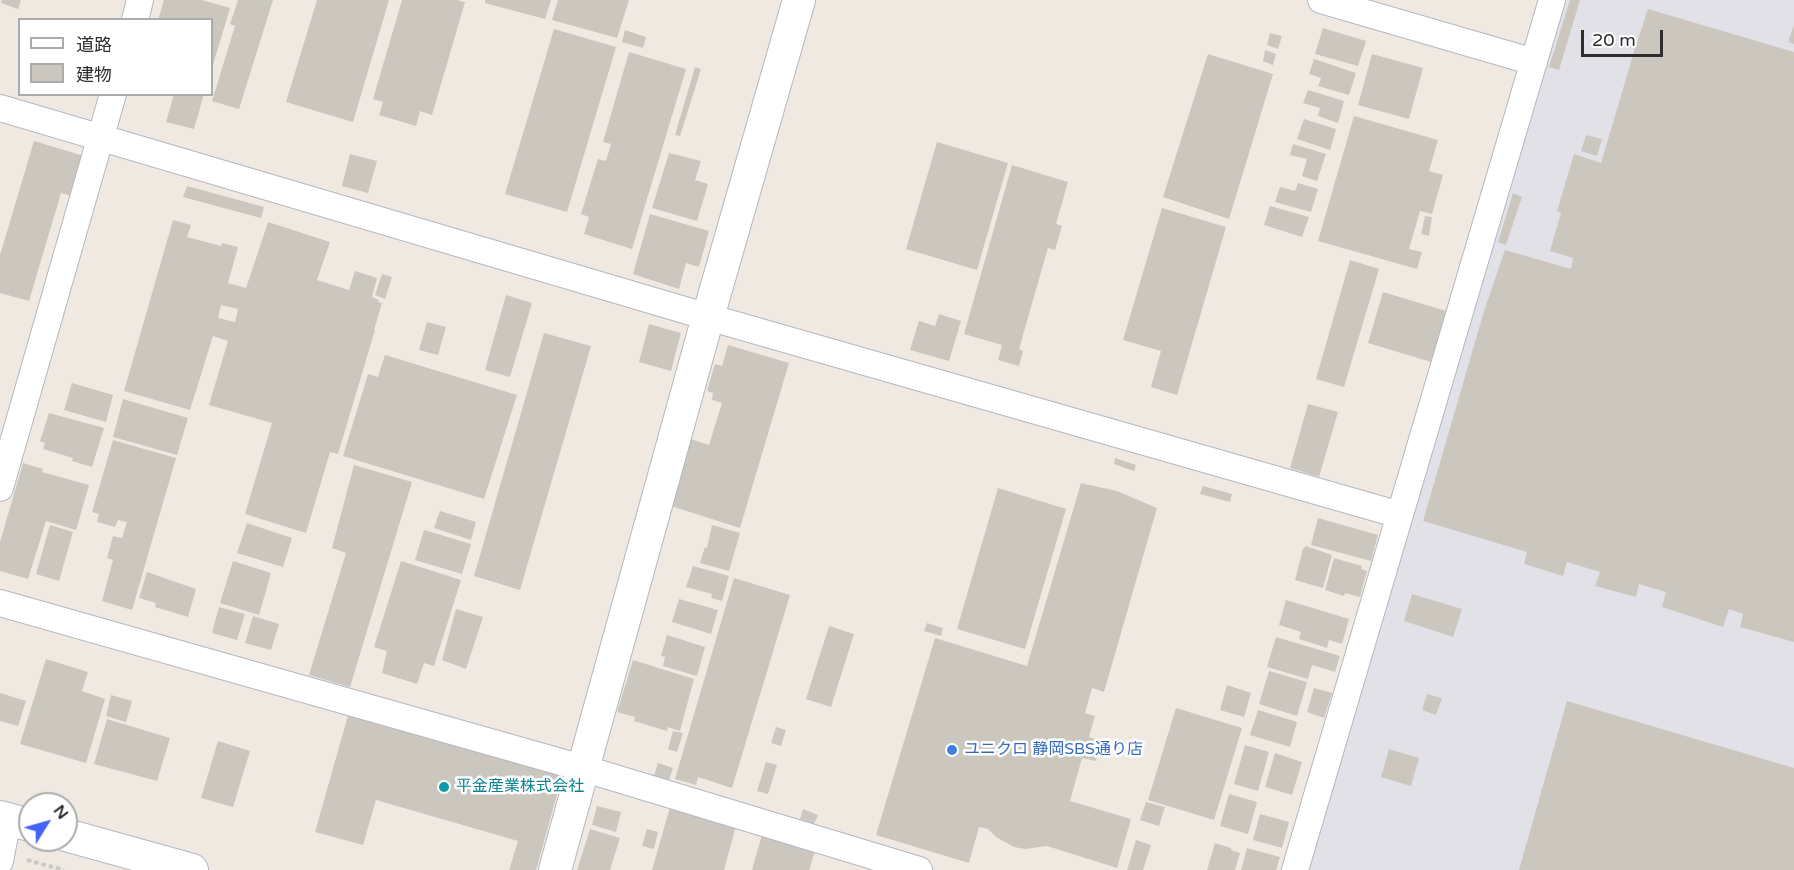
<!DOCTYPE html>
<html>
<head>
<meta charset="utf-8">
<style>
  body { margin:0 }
  #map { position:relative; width:1794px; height:870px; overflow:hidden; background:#efe9e1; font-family:"Varela Round","Noto Sans JP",sans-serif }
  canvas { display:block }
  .legend { position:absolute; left:18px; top:18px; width:195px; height:78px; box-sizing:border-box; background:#fff; border:2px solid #ababab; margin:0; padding:8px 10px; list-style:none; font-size:18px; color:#2e2e2e }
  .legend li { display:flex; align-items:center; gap:12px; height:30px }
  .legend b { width:30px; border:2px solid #ababab }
  .north { position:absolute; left:18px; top:792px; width:60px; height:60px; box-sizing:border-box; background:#fff; border:2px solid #ababab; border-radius:50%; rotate:53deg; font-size:16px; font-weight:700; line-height:24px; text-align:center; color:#2e2e2e }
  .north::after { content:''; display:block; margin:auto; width:21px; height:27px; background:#4264fb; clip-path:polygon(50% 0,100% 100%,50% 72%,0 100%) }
  .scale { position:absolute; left:1581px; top:30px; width:82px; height:27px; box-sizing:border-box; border:3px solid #2e2e2e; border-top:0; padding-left:8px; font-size:18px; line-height:21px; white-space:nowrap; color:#2e2e2e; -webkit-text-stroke:4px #fff; paint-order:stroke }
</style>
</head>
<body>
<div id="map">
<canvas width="1794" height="870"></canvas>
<ul class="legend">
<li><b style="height:8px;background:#fff"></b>道路</li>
<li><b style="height:16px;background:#cbc7bf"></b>建物</li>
</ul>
<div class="north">N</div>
<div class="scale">20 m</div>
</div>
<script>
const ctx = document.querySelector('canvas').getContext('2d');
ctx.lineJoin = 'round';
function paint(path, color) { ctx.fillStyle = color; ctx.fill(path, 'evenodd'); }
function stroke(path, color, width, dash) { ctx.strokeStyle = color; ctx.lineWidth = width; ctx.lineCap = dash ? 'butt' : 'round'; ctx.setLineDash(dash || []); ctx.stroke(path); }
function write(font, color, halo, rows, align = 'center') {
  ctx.font = font + ' "Varela Round","Noto Sans JP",sans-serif'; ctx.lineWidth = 5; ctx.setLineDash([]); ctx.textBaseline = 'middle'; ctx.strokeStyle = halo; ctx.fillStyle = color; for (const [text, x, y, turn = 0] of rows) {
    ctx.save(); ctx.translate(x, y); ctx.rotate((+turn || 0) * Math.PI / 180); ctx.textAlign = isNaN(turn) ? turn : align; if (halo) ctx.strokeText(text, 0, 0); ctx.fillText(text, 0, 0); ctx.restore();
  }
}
paint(new Path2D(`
  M1552,0H1794V870H1297Z`), '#e3e1e8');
paint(new Path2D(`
  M2,0H21L18,9L1,3Z
  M164,0H202L230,8L212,68V20H158Z
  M238,0H273L239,109L212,101L235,26L230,24Z
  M317,0H389L353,122L286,102Z
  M402,0H457L465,2L432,115L420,111L416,126L379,115L383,102L373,99Z
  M485,0H551L545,19L485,3Z
  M558,0H629L617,38L552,20Z
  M1570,0H1580L1559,70L1549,67Z
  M1648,9L1794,52V642L1740,627L1743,614L1729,609L1723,627L1662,607L1666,592L1639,584L1636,597L1595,586L1600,572L1567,562L1563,576L1524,564L1527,552L1423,521L1484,311L1505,250L1571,269L1573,258L1550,251L1561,213L1557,211L1574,154L1601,163L1636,45Z
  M1794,25V44L1788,42Z
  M1323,28L1366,41L1358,66L1315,54Z
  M554,29L616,47L567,212L505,194Z
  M625,30L646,37L643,48L622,42Z
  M1270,33L1282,36L1278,49L1267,45Z
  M1265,50L1276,54L1273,65L1263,61Z
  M629,52L686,69L632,249L584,234L589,217L581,214L598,159L606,161L611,144L603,142Z
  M1208,54L1273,74L1229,219L1163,197Z
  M1372,54L1423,68L1409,119L1358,105Z
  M1314,59L1356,73L1349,95L1318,86L1321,78L1309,74Z
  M695,67L701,69L680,136L675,135Z
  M1308,90L1344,101L1338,123L1318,116L1320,108L1303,103Z
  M174,94H204L194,129L166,122Z
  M1354,116L1438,140L1429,171L1443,175L1432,214L1420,211L1409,249L1422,252L1417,269L1318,241Z
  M1304,119L1336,129L1330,150L1297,139Z
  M1586,135L1602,139L1597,156L1581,151Z
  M34,141L84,156L72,196L61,193L29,301L0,293V255Z
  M937,142L1008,163L977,270L906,249Z
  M1293,144L1326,154L1317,181L1302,176L1307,159L1290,155Z
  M669,153L701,161L695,180L708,184L697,221L652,208Z
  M350,154L377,161L368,193L342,186Z
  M1012,165L1068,182L1056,224L1062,226L1055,250L1048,248L1019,349L1023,351L1019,366L998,360L1002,345L964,334Z
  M1298,183L1318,189L1311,212L1275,202L1280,187L1295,191Z
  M187,186L264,207L261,218L183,197Z
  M1513,193L1522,197L1506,245L1498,242Z
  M1270,206L1309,217L1302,237L1264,225Z
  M1162,208L1226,227L1177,395L1151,387L1161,351L1123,340Z
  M650,214L709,231L699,267L686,263L679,289L633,274Z
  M1425,216L1432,217L1429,236L1421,234Z
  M173,220L191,225L187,237L221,246L222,243L238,247L228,283L246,288L268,222L330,242L317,280L349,290L355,271L377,278L372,297L379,300L378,302L382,303L374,330H375L338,454L330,452L306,533L245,514L272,423L209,405L228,341L213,336L190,410L124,391ZM221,305L238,309L235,322L218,318Z
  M1350,260L1379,269L1344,387L1316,379Z
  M382,274L392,277L385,299L375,295Z
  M1383,292L1446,311L1431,362L1368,343Z
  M506,295L532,303L510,377L485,370Z
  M939,314L961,321L949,361L910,350L919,321L935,326Z
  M427,322L446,327L438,355L419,350Z
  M649,324L681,333L671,371L639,362Z
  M544,333L591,346L520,590L474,576Z
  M728,345L789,363L740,528L671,506L691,439L709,445L722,403L712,400L713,393L707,391L715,364L722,366Z
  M385,355L517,395L484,499L343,456L368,374L378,377Z
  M72,383L113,395L106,422L64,410Z
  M123,399L188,418L177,455L113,437Z
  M1308,404L1338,412L1319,477L1290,468Z
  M49,413L104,428L92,467L72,461L73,458L43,449L45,443L40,441Z
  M113,440L176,458L132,610L102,601L113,560L107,558L113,536L122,538L127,522L118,520L115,527L97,522L99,514L92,512Z
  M1115,458L1136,465L1134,471L1114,464Z
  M23,463L43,469L42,472L89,485L76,530L46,521L28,579L0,571V542Z
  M354,465L412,482L350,687L309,675L346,553L332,548Z
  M1081,483L1117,491L1157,508L1104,692L1092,688L1085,713L1095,716L1089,737L1101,742L1096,761L1082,758L1070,801L1131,819L1117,868L1047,846L1025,849L1014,847L996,837L988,829L979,827L969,863L876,835L935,638L1027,666Z
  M1203,486L1232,494L1230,502L1200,494Z
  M998,488L1066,509L1025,649L957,629Z
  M440,511L476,522L471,540L434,528Z
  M1318,518L1378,535L1371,561L1311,545Z
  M247,523L292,538L283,567L237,553Z
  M50,525L73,532L59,581L36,574Z
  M712,525L740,533L729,571L700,563L705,547L707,548Z
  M424,530L471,544L462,574L415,560Z
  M1306,546L1332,555L1323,588L1295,580L1303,549Z
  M1334,558L1362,566L1361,569L1367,571L1360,597L1345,593L1344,596L1325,590Z
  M233,561L271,573L259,615L220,603Z
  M401,561L461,580L434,666L424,663L417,684L382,673L387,651L374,647Z
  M693,566L729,576L722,601L711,598L712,594L686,587Z
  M147,572L196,589L188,617L155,607L156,603L139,598Z
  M734,578L790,595L732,788L698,777L696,785L675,779Z
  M1412,594L1462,609L1453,637L1404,621Z
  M679,599L718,610L711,634L672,622Z
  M1286,600L1349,619L1342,644L1329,640L1327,648L1299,639L1301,632L1279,625Z
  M219,607L245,614L237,640L212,633Z
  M456,609L483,617L466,669L442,660Z
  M253,616L279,624L271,650L245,643Z
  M927,623L943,628L941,636L924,631Z
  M829,626L854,634L831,707L806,699Z
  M667,635L705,647L697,676L663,666L665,657L661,656Z
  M1276,637L1340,656L1335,672L1312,665L1308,679L1267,667Z
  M46,659L88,672L82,691L105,699L86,763L20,744Z
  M633,660L694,679L680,731L668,727L667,731L634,721L635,717L617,712Z
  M1269,671L1307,682L1297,716L1259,704Z
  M1227,685L1251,693L1244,717L1220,710Z
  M1314,688L1332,693L1324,718L1307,712Z
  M0,693L26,701L18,726L0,721Z
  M1427,694L1442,698L1436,715L1422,710Z
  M111,695L132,701L126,722L106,716Z
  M1567,701L1794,768V870H1519Z
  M1176,708L1242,728L1214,820L1148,800Z
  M1258,710L1297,722L1290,747L1250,735Z
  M349,712L563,773L536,870H509L518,841L376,800L363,845L315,832Z
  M107,719L170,738L157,781L94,764Z
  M776,727L786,730L781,746L771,743Z
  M673,731L683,733L677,752L668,749Z
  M218,741L250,751L233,807L201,798Z
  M1245,745L1269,752L1258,791L1234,784Z
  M1389,749L1419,758L1411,786L1381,777Z
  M1275,753L1302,762L1292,795L1265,787Z
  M766,762L777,765L768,794L757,791Z
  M658,763L673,768L669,780L654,776Z
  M1229,794L1257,802L1248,834L1220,826Z
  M1146,802L1165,807L1159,826L1140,820Z
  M597,806L621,812L616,832L592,825Z
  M670,807L736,826L724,870H652Z
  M803,809L818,815L814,824L800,819Z
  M1260,814L1289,822L1282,848L1253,840Z
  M590,829L620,838L610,870H577Z
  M647,829L658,832L654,849L642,846Z
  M763,831L816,848L809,870H752Z
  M1136,840L1151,845L1143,870H1127Z
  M1215,843L1231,848V850L1240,853L1235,870H1207Z
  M1247,848L1280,857L1276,870H1241Z`), '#cbc7bf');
const minor = new Path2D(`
  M1321,0L1534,62
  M135,20L140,0
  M0,108L708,317L1400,515
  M0,488L113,94
  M0,603L582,768L919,870
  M0,861L8,819
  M1295,870L1552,0`);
const tertiary = new Path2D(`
  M0,817L30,825
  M66,835L192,870
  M555,870L708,317L799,0`);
stroke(minor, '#b4b7c1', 28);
stroke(tertiary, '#b4b7c1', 34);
stroke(new Path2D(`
  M27,860L64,870`), '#c9c9c9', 4, [4.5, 3]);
stroke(minor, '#fff', 26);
stroke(tertiary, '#fff', 32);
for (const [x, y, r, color] of [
  [952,750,6,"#3f7fe0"],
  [444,787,6,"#0f9aa8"]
]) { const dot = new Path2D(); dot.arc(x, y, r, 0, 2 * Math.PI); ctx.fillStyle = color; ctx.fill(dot); stroke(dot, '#fff', 2); }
write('16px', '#366cbe', '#fff', [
  ["ユニクロ 静岡SBS通り店",964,750]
], 'left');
write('16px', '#0d838f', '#fff', [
  ["平金産業株式会社",456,787]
], 'left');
</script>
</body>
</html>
